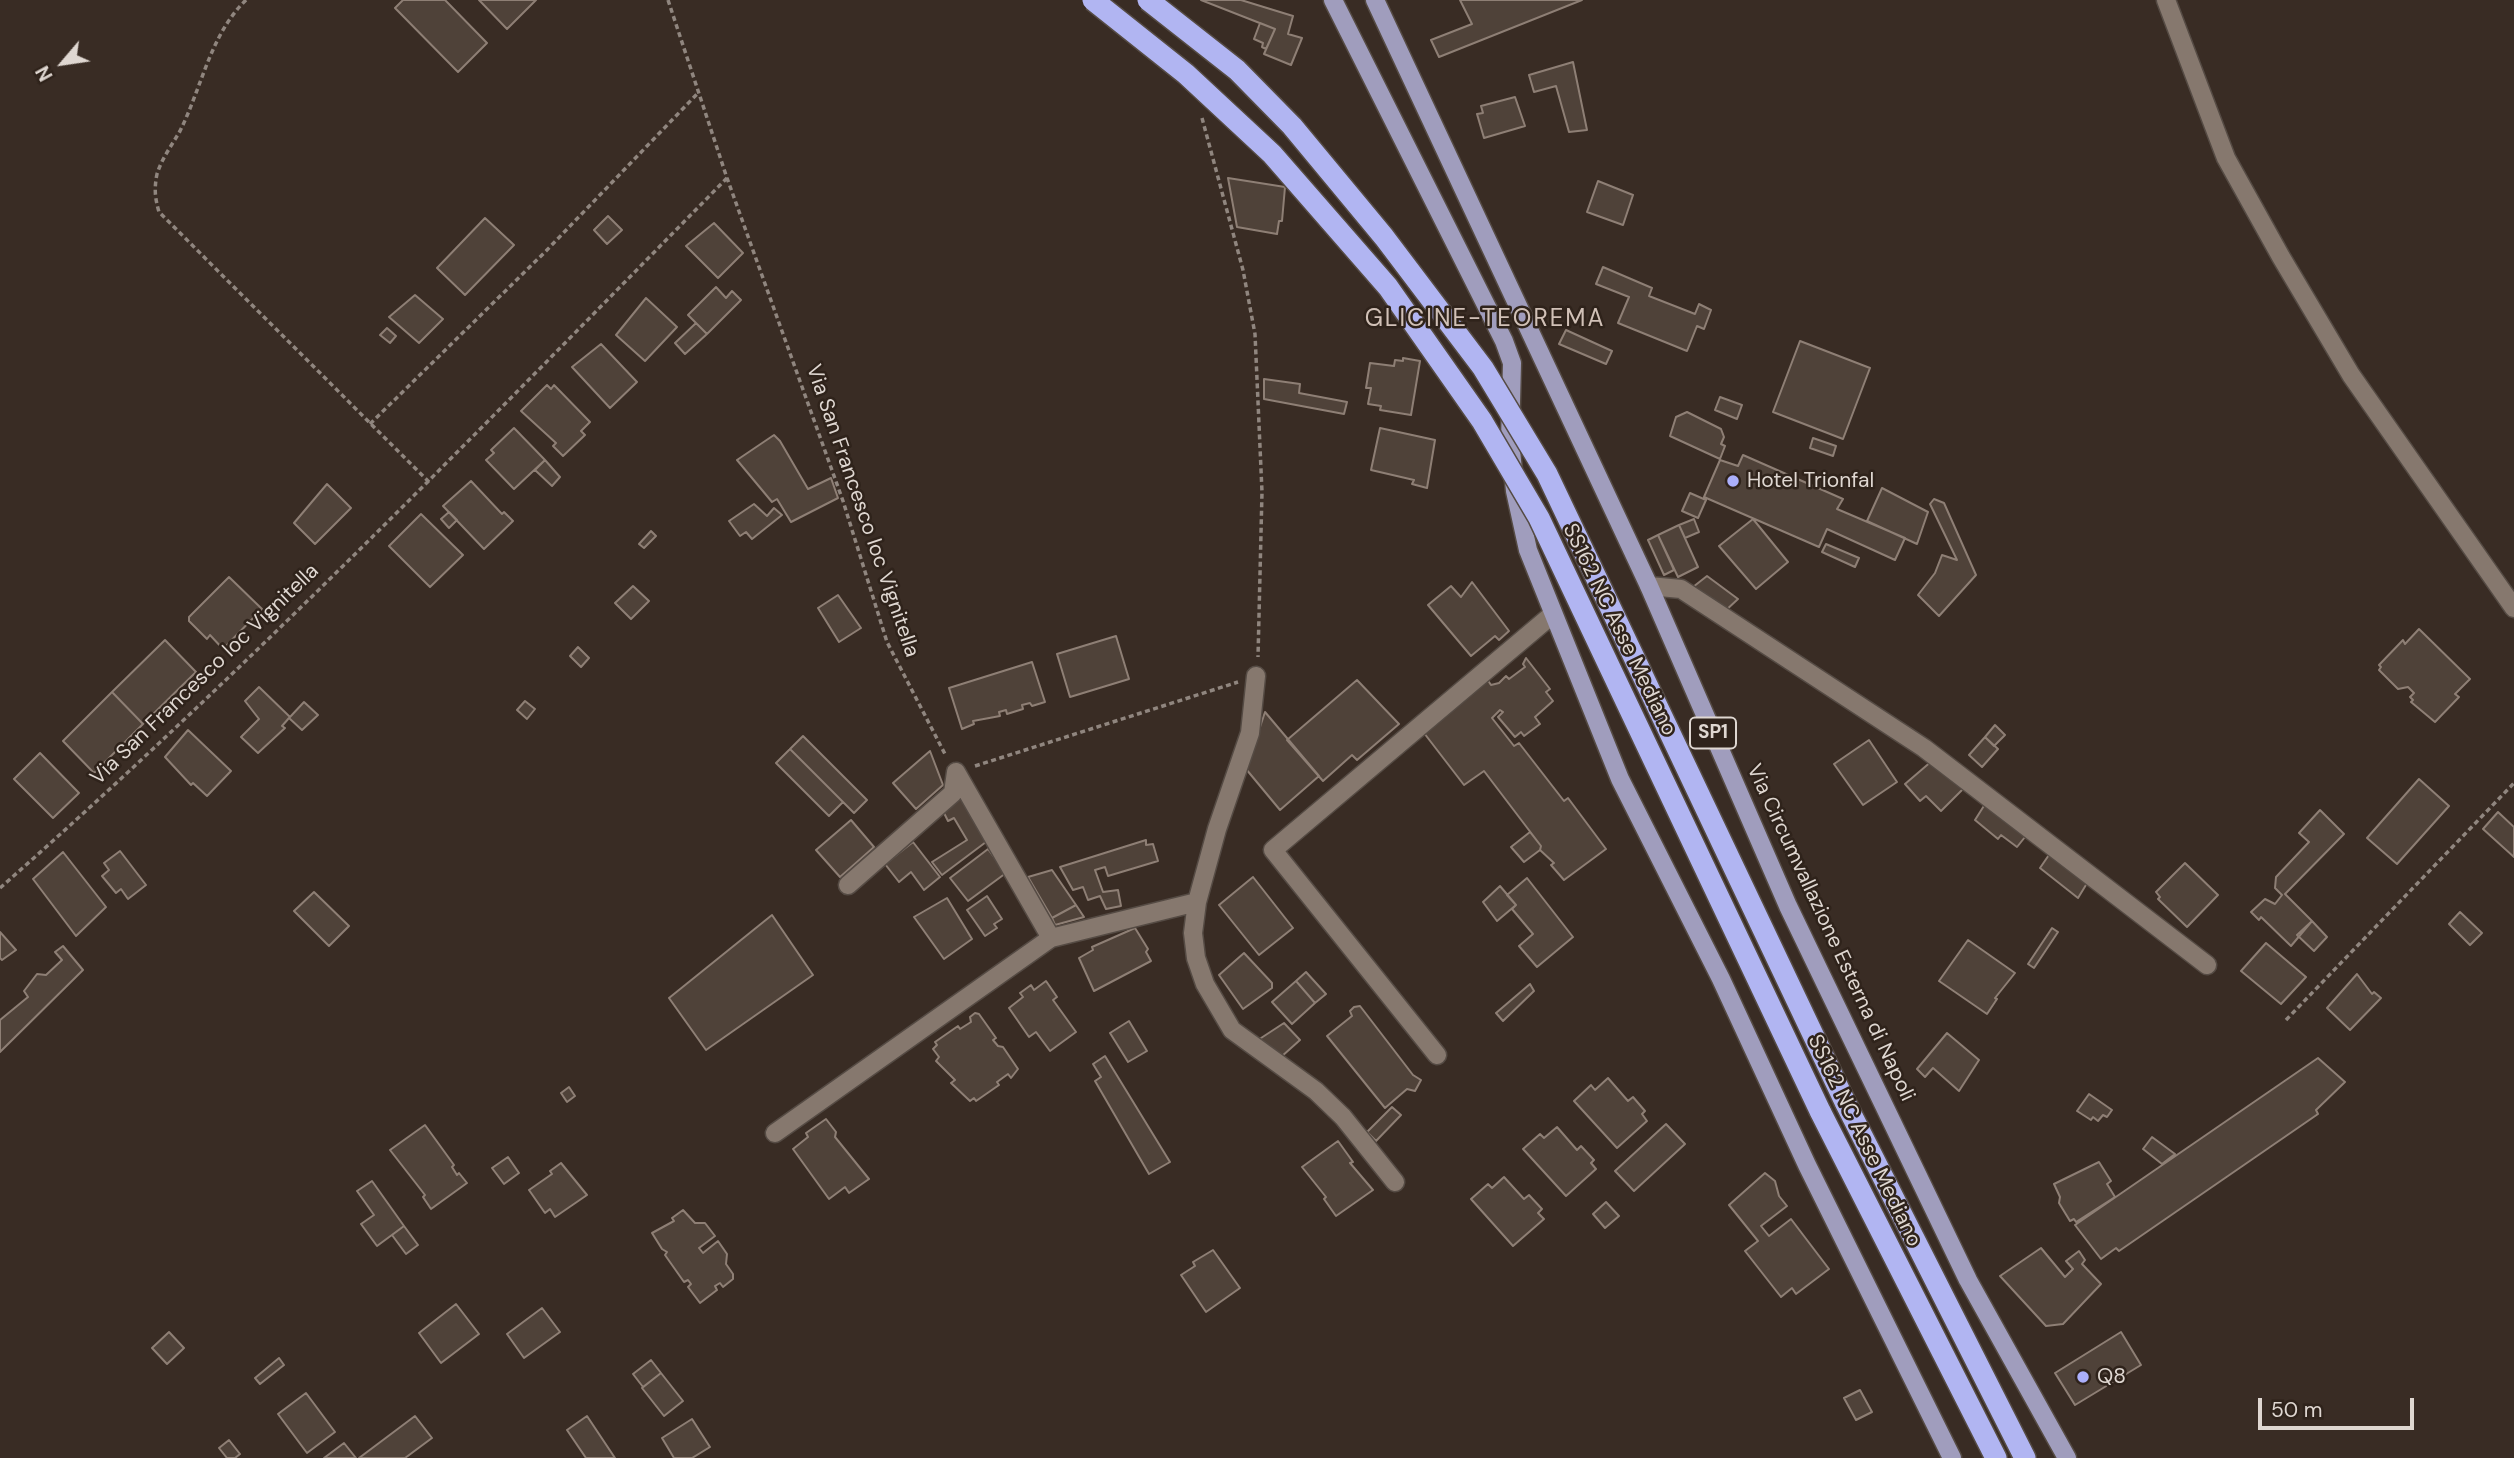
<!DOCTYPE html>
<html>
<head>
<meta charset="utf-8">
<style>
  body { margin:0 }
  #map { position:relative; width:2514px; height:1458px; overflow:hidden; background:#392c24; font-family:"DM Sans",sans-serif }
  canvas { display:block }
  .north { position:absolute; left:28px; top:28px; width:70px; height:70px; -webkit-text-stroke:5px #2f231b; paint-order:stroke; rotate:241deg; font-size:19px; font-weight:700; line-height:28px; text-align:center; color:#dfd7d1 }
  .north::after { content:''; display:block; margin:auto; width:24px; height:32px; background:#dfd7d1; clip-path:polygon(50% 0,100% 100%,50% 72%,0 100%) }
  .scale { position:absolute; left:2258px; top:1398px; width:156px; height:32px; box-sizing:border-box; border:4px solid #dfd7d1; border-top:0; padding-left:9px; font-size:21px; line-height:24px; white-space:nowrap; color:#dfd7d1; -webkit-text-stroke:5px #2f231b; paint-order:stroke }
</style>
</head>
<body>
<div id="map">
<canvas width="2514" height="1458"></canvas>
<div class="north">N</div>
<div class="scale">50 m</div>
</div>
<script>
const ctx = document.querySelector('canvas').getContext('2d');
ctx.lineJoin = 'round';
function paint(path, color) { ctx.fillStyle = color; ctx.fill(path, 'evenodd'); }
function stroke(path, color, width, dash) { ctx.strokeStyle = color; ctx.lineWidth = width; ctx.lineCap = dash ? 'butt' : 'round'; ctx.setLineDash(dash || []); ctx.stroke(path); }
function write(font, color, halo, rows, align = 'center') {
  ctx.font = font + ' "DM Sans",sans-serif'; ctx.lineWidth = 5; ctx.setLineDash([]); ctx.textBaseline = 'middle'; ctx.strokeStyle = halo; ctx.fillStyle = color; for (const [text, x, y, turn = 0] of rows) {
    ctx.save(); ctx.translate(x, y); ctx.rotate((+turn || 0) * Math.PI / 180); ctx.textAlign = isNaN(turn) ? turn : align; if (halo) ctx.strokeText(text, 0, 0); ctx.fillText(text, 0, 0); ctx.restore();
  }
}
const building = new Path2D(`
  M403,0H445L487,43L458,72L395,8Z
  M479,0H536L507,29Z
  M1201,0H1241L1293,16L1288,34L1302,38L1291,65L1264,54L1275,29Z
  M1460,0H1582L1439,57L1431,40L1472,24Z
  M1260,23L1275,29L1266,49L1262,47L1263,43L1254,39Z
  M1573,62L1587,130L1569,132L1556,86L1534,92L1529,75Z
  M1515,97L1525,126L1484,138L1477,114L1483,113L1481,106Z
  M1228,178L1285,187L1282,221H1279L1277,234L1237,227Z
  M1598,181L1633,195L1623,225L1587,212Z
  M608,216L622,230L607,244L594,230Z
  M485,218L514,245L465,295L437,268Z
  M714,223L743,253L718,278L686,246Z
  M1603,267L1652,288L1649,296L1695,314L1699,304L1711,310L1704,329L1697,326L1687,351L1618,323L1629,297L1596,284Z
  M716,287L726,298L732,291L741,300L707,334L688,315Z
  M415,295L443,319L419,343L389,317Z
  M646,298L677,327L645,361L616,335Z
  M696,323L707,334L685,354L675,343Z
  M387,328L396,336L390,343L380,335Z
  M1566,330L1612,351L1606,364L1559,344Z
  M1800,341L1870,368L1843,439L1773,412Z
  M601,344L637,382L610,408L572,367Z
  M1403,358L1420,361L1411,415L1380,410L1381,406L1368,404L1371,388H1366L1370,363L1394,366L1395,360L1403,361Z
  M1264,379L1300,384L1299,393L1347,402L1344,414L1264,399Z
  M547,385L551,389L554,385L590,422L581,431L585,435L563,456L553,446L556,443L521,411Z
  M1720,397L1742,405L1737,419L1715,410Z
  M1687,412L1721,429L1724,437L1721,444L1725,446L1720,459L1670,436L1676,417Z
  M514,428L545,460L514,489L486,460L494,453L491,450Z
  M1380,428L1435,440L1427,488L1412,484L1414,480L1371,470Z
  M774,435L780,441L808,489L831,478L838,498L791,522L777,499L772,502L737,460Z
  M1813,438L1836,446L1833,456L1810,448Z
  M1743,455L1843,499L1837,509L1905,538L1895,560L1827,529L1819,547L1704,497L1720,460L1738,466Z
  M545,460L560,477L552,486L535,470Z
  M471,481L502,514L504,512L513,521L484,549L443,506Z
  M327,484L351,508L315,544L294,523Z
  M1882,488L1928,512L1917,544L1867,521Z
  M1690,493L1706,500L1698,518L1682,511Z
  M1934,499L1944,503L1976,575L1939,616L1918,595L1935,573L1942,555L1957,560L1930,504Z
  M754,504L767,516L774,508L782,515L752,539L746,532L740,536L729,521Z
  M449,512L457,520L449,528L441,519Z
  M421,514L463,555L430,587L389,546Z
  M1694,519L1699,532L1685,538L1679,525Z
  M1753,519L1788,562L1756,589L1719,546Z
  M1679,525L1698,567L1678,577L1658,535Z
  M651,531L656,536L644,548L639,544Z
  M1658,535L1674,570L1664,575L1648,540Z
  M1826,544L1859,558L1855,567L1822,552Z
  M1707,576L1738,599L1724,612L1693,587Z
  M229,577L262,609L223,649L210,635L207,639L189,621V617Z
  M1472,582L1509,631L1499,640L1495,636L1471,656L1428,605L1451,586L1461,597Z
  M633,586L649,601L631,619L615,603Z
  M838,595L861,628L839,642L818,608Z
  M2419,629L2470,679L2455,694L2459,697L2435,722L2411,702L2413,700L2410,697L2414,693L2408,687L2398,689L2379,670L2381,667L2379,665L2403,640L2405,644Z
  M1116,636L1129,679L1070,697L1057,654Z
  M165,640L196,672L143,724L112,692Z
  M578,647L589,658L581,667L570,656Z
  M1526,658L1550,689L1546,692L1553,701L1535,717L1540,724L1524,736L1521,732L1515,737L1498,717L1503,712L1500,710L1492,718L1514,746L1519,743L1564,801L1568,798L1606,849L1564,880L1551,865L1554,863L1540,850L1541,846L1484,771L1464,785L1424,733L1487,679L1491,685L1499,683L1506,676L1509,679L1525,667L1523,664Z
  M1032,662L1045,702L1032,706L1030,703L1022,705L1023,709L1007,714L1006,710L999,712L1000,716L973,721L974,724L962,729L949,688Z
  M1357,680L1399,724L1357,760L1352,755L1323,781L1287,740Z
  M259,687L290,717L304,702L318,715L302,730L289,718L282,726L285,728L258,753L241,737L259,719L245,701Z
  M112,692L143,724L94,773L63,741Z
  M525,701L535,709L527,719L517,710Z
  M1265,712L1319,776L1280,810L1246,769Z
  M1995,725L2005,735L1994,746L1985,737Z
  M188,730L231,771L207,796L193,783L191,785L165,757Z
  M803,736L867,800L854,813L790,749Z
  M1985,737L1998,749L1982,767L1969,755Z
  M1869,740L1897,782L1863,805L1834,764Z
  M790,749L843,802L829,816L776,763Z
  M930,751L943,785L916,809L893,783Z
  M40,753L79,793L53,818L14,779Z
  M1933,760L1967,785L1941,811L1926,796L1920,801L1905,784Z
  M2419,779L2449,806L2397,864L2367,838Z
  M961,790L990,839L942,875L932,862L967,840L954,818L948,821L943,811Z
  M1987,801L2029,832L2017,847L2001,835L1998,839L1975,820Z
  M2320,810L2344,834L2285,894L2312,921L2291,946L2261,917L2259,920L2251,912L2265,899L2275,904L2282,895L2275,888L2276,877L2309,842L2299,833Z
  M2498,812L2514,827V857L2483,829Z
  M851,820L874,847L840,877L816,850Z
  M1530,832L1541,846L1540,850L1524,862L1511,847Z
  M1146,840V845L1153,844L1158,861L1108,876L1105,867L1095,870L1103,892L1118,890L1121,906L1106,909L1100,896L1088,900L1083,887L1073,890L1060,867Z
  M913,842L940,877L924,890L911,872L899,882L885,864Z
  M988,849L1006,873L968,901L950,878Z
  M2053,849L2089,880L2078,898L2040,868Z
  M120,851L146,885L128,899L121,889L116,893L102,876L109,870L104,863Z
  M63,852L106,907L76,936L33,879Z
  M2185,863L2218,895L2187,927L2158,899L2160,897L2156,892Z
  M1052,870L1076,905L1052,918L1028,877Z
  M1253,877L1293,928L1259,955L1219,905Z
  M1527,878L1573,937L1537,967L1519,946L1533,934L1512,909L1516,905L1507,895Z
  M1500,886L1516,905L1497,921L1483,902Z
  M314,892L349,926L329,946L294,911Z
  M987,896L1002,919L994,924L997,928L985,936L967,910Z
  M947,898L972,939L944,959L914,917Z
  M1076,905L1084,917L1055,925L1052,918Z
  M2460,912L2482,933L2470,945L2449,924Z
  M772,915L813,975L706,1050L669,998Z
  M2312,921L2327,937L2314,951L2297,935Z
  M1135,928L1148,949L1146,952L1151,961L1094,991L1079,958L1093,950L1092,947Z
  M2052,928L2058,932L2034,968L2028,964Z
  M0,932L16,950L2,960L0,958Z
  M1968,940L2015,973L1995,998L1997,999L1987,1014L1939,981Z
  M2266,943L2306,977L2281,1004L2241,971Z
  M63,946L83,970L0,1052V1020L28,997L24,991L37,974L46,975L62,960L55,952Z
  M1244,953L1272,983V988L1243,1009L1219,975Z
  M1306,972L1326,994L1315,1003L1296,981Z
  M2357,974L2372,994L2374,992L2381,998L2350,1030L2327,1008Z
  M1046,981L1057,997L1053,1000L1076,1032L1050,1051L1036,1032L1029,1037L1009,1008L1023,997L1020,993L1031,985L1034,990Z
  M1296,981L1315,1003L1292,1024L1272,1002Z
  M1530,984L1534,991L1503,1021L1496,1013Z
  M1360,1006L1413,1075L1421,1080L1415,1091L1407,1089L1385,1108L1327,1036L1352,1016L1350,1011L1354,1007Z
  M975,1013L979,1014L996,1038L993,1040L998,1046L1003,1047L1018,1069L1011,1078L1008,1074L997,1082L999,1085L976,1101L974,1098L970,1101L951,1083L955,1080L936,1061L939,1057L933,1049L937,1045L935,1042L958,1026L960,1029L971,1022L970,1017Z
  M1129,1021L1147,1051L1128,1062L1110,1033Z
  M1284,1023L1300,1040L1281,1057L1258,1040Z
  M1947,1033L1979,1060L1959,1091L1933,1068L1925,1077L1917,1069Z
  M1105,1056L1170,1162L1149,1174L1095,1081L1101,1077L1093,1064Z
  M2318,1058L2345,1082L2316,1110L2318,1114L2119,1251L2116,1248L2101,1259L2075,1225Z
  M1608,1078L1628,1101L1633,1097L1645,1111L1642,1114L1647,1121L1617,1148L1574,1101L1591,1085L1595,1090Z
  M569,1087L575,1096L567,1102L561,1093Z
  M2089,1094L2112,1110L2107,1117L2103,1115L2098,1121L2093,1117L2091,1120L2077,1111Z
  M1392,1107L1401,1115L1376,1141L1367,1132Z
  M826,1119L836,1132L835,1137L869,1179L849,1193L845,1187L829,1199L793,1149L808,1137L806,1133Z
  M1666,1124L1685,1144L1634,1191L1615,1171Z
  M425,1125L454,1165L452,1167L457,1175L459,1173L467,1183L431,1209L423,1197L425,1195L390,1150Z
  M1557,1127L1577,1150L1581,1146L1594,1160L1591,1163L1596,1169L1566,1196L1523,1149L1540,1134L1544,1138Z
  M2152,1137L2175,1154L2162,1164L2143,1149Z
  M1338,1141L1353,1162L1350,1163L1373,1190L1336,1216L1324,1199L1326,1197L1302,1167Z
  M508,1157L519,1173L504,1184L492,1168Z
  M2099,1162L2111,1181L2107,1184L2115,1197L2076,1222L2074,1219L2070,1221L2059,1203L2060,1197L2054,1184Z
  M561,1163L587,1195L555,1217L550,1209L545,1213L529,1190L552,1174L550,1171Z
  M1765,1173L1775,1181L1779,1196L1787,1206L1761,1226L1769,1236L1791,1219L1829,1269L1796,1294L1792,1288L1781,1297L1745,1251L1758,1241L1729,1205Z
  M1504,1177L1524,1199L1529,1195L1542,1209L1538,1213L1544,1219L1513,1246L1471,1199L1488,1184L1492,1188Z
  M372,1181L404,1226L377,1246L361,1224L374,1215L357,1191Z
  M1606,1202L1619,1216L1605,1228L1593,1214Z
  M683,1210L695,1223H705L715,1236L699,1248L703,1253L718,1241L727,1254L726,1264L733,1274V1279L723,1287L720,1283L715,1286L717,1290L700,1303L688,1287L691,1284L688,1280L684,1282L665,1255L667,1252L662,1249L652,1233L674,1221L672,1218Z
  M404,1226L418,1245L406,1254L392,1235Z
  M2041,1248L2065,1277L2073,1269L2066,1261L2079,1251L2085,1260L2082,1264L2101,1284L2063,1324L2046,1326L2000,1276Z
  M1213,1250L1240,1288L1206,1312L1181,1275L1195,1266L1193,1262Z
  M456,1304L479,1334L441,1363L419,1333Z
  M542,1308L560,1332L524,1358L507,1334Z
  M169,1332L184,1348L167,1364L152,1348Z
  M2121,1332L2141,1365L2075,1405L2055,1373Z
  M279,1358L284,1365L260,1384L255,1378Z
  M651,1360L661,1373L643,1387L633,1374Z
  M661,1373L683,1401L664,1416L642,1388Z
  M1860,1390L1872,1412L1856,1420L1844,1398Z
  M306,1393L335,1432L307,1453L278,1414Z
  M415,1416L432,1438L405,1458H359Z
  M587,1416L615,1458H586L567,1430Z
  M692,1419L710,1447L692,1458H674L662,1438Z
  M229,1440L240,1454L235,1458H227L219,1448Z
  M344,1443L356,1458H324Z`);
paint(building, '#4f4239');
stroke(building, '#8e7f75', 2);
const minor = new Path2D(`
  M2166,0L2226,158L2281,257L2351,375L2514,608
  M1649,586L1681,589L1924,748L2207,965
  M1256,676L1250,733L1217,829L1197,902L1193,933L1196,958L1205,984L1232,1030L1316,1091L1343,1117L1395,1182
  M956,772L1051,938L1197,902
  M848,885L953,793L956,772
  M1437,1055L1273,850L1553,614
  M775,1133L1051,938`);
const major = new Path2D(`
  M1333,0L1504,341L1512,363L1510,440L1515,491L1528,550L1620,779L1721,979L1807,1165L1952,1458
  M1375,0L1649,586L1788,906L1968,1280L2067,1458`);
const highway = new Path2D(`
  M1845,1102L2025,1458
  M1820,1111L1996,1458`);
stroke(minor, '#554b44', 21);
stroke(major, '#554b44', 21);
stroke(highway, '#554b44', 24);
stroke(new Path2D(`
  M246,0C210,35 202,87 180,131C172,145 162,158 157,174C154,189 155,198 159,212L429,482
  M668,0L727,178L843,501L887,642L946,756
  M1202,118L1243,270L1255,334L1262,492L1258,657
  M370,424L546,251L698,93
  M975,766L1238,682
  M0,888C254,664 490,419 727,178
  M2286,1020L2514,783`), '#90867f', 3.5, [5, 3.5]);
stroke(minor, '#86786e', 18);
stroke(major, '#a09dbd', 18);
stroke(highway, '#b1b5f2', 21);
const highwayBridge = new Path2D(`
  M1093,0L1186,74L1272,154L1388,287L1482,421L1539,518L1820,1111
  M1148,0L1237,70L1292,126L1384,237L1483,368L1547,474L1845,1102`);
stroke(highwayBridge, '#554b44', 24, []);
stroke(highwayBridge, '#b1b5f2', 21);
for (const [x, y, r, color] of [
  [1733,481,7,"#abaffb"],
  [2083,1377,7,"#abaffb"]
]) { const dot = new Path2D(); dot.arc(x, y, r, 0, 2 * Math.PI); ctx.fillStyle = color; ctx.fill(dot); stroke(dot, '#2f231b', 2.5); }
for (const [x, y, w] of [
  [1713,733,46]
]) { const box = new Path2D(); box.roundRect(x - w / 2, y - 15.5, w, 31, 5); ctx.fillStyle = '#2f231b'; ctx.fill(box); stroke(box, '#dfd7d1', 2); }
write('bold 19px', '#dfd7d1', null, [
  ["SP1",1713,733]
]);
write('21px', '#dfd7d1', '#2f231b', [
  ["Hotel Trionfal",1747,481],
  ["Q8",2097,1377]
], 'left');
write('21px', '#dfd7d1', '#2f231b', [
  ["Via San Francesco loc Vignitella",862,511,71],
  ["SS162 NC Asse Mediano",1619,630,64],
  ["Via San Francesco loc Vignitella",205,675,-44],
  ["Via Circumvallazione Esterna di Napoli",1830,933,65],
  ["SS162 NC Asse Mediano",1864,1141,64]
]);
ctx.letterSpacing = '2px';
write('24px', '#d1c1b7', '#2f231b', [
  ["GLICINE-TEOREMA",1485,320]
]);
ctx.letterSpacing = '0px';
</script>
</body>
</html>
